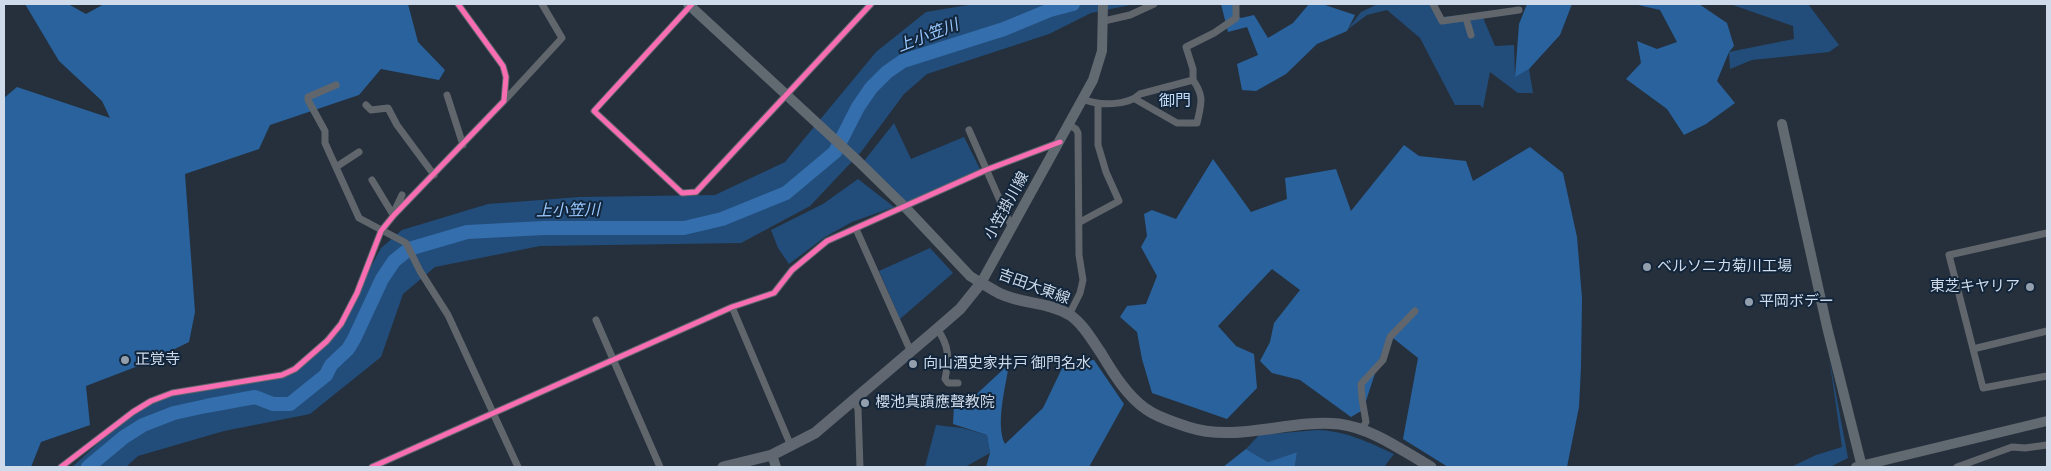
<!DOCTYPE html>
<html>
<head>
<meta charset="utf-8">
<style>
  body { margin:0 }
  #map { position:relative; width:2051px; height:471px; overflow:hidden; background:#25303c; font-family:Manrope,sans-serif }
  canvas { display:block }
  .frame { position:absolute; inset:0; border:5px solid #cfdbea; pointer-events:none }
</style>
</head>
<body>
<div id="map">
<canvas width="2051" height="471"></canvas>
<div class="frame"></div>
</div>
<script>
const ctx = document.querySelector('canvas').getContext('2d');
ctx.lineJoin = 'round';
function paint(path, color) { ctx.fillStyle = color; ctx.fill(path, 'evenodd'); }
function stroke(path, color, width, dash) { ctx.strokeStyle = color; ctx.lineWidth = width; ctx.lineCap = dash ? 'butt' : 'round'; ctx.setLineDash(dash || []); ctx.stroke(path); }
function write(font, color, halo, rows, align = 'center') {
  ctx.font = font + ' Manrope,"Noto Sans JP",sans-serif'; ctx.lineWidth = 4; ctx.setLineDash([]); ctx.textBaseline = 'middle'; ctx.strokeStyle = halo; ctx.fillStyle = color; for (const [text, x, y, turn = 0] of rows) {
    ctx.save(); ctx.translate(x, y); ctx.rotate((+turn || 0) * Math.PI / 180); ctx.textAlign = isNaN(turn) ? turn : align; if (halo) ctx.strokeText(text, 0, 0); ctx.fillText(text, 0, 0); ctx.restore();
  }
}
paint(new Path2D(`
  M974,4H1135L1091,13L1049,34L927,74L904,94L861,152L810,206L741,243L540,246L435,267L403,294L381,357L310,414L224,431L138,456L126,467H72L128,416L151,401L201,388L291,374L337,330L381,248L402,230L488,204L580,197L715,195L785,162L876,52L926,12Z
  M1378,4H1434L1442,17L1481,13L1495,46L1514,45L1515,76L1529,69L1533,93H1518L1490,72L1483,108L1480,105H1455L1420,38L1387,10L1367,15L1348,29L1361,12Z
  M1730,4H1808L1839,45L1829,52L1752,60L1730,69L1729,52L1794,39L1793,26Z
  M894,123L911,159L964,137L980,169L907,203L864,161Z
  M858,179L894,207L852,222L825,237L789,264L778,248L771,230L823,204Z
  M930,248L953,273L900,319L879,271Z
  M1829,357L1848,458L1830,467H1791L1816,455L1842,447Z
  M936,425L962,428L987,435L990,453L965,467H925Z
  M1317,430C1346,431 1368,442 1394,454L1384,467H1295L1297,452L1268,462L1246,449L1259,435Z`), '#224d7a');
paint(new Path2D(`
  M25,4H68L86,14L104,4H408L418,42L445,70L439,80L381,69L359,95L270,125L259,149L185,174L195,312L189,342L146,363L86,386L90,425L41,442L31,467H4V98L17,87L110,118L102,101L59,61Z
  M1221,4H1233L1236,15L1241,18L1254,15L1268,38L1293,23L1309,4H1322L1355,15L1347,31L1317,44L1286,74L1256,91L1242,90L1237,64L1258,55L1247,27L1228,32Z
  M1527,4H1572L1560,35L1529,69L1515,77L1519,24Z
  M1634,4H1699L1727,23L1734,46L1729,52L1717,81L1735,103L1706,124L1684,135L1667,109L1626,79L1641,63L1637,41L1657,49L1677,42L1660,10Z
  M1404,145L1419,156L1466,161L1473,181L1530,147L1563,173L1577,237L1582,298L1581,367L1579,407L1567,467H1448L1403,439L1418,358L1388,334L1363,410L1351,417L1300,380L1272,373L1260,361L1270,342L1274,323L1300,290L1272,269L1218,326L1236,346L1254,354L1257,388L1227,419L1152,393L1142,359L1137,332L1120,317L1127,306L1146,304L1157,276L1141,247L1147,236L1144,214L1152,210L1176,219L1213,159L1251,212L1287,199L1285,178L1336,169L1351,211Z
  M1094,360L1124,404L1089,467H986L990,453L987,435L953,424L954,405L967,403L1009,364C1006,385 995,425 1005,444L1043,408L1065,362Z
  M1246,449L1268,462L1297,452L1295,467H1223Z`), '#29629d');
stroke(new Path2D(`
  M88,467L124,437L143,425L174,413L206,406L255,397L273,404H290L326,375L331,365L348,349L354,339L382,279L394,261L409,249L467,232L544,228H684L722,219L786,193L835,152L858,107L871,88L887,72L903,61L1004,29L1050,10L1073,4`), '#346eac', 14);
stroke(new Path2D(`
  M692,4L594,111L682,193L696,192L871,4
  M1433,4L1442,21L1519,10
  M1466,18L1471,35
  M1104,21L1130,15L1154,4
  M336,85L308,97V100L325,131V143L359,218L406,243L420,271L448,315L518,467
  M447,95L463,145
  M1083,99C1098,106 1128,106 1140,94L1193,80V69L1186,47L1214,33L1236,18V4
  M1135,99L1177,123H1197C1201,104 1205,97 1193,80
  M504,101L562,38L542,4
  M366,105L371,110L388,108L397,125L434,175
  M969,130L1012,228
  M336,167L359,152
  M372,180L392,213
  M393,214L402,195
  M1080,222L1119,201L1106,172L1098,145V104
  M856,229L911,352
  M2047,233L1949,255L1983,388L2047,376
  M732,307L791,446
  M1069,315L1080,293L1083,280L1079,255L1078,133L1076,129L1069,125
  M596,320L660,467
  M937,329C950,346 949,360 945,379L948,383H958
  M1973,349L2047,331
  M854,401L858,409L860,467
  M1361,430L1366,422L1362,399L1361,384L1383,360L1390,337L1415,311
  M61,467L133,412L151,401L172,393L282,375L295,369L327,341L341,324L357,293L381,231L394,215L504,101L506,77L503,66L458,4
  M372,467L732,307L774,293L792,270L827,241L986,170L1060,142
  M1957,467L2012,447L2025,448L2047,445`), '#61666c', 7);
stroke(new Path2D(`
  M688,4L858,161L905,207L970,276L981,283L1093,80L1102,51L1103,4
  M1782,124L1827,327L1862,467
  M772,455L776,467
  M1856,467L2047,421`), '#616971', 10);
stroke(new Path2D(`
  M723,467L772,455L815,433L937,329L960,309L981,283C988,286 994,291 1001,294C1022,304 1049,302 1070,315C1083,324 1092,340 1101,353C1113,373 1127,396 1146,409C1158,418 1174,422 1188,427C1237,443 1289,419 1339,424C1372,428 1403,451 1431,467`), '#606770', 11);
stroke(new Path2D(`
  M692,4L594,111L682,193L696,192L871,4
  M61,467L133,412L151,401L172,393L282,375L295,369L327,341L341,324L357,293L381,231L394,215L504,101L506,77L503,66L458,4
  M372,467L732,307L774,293L792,270L827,241L986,170L1060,142`), '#f96db3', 5);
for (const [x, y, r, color] of [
  [1647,267,5,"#949fad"],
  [2030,287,5,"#949fad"],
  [1749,302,5,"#949fad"],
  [125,360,5,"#949fad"],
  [913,364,5,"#949fad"],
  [865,403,5,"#949fad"]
]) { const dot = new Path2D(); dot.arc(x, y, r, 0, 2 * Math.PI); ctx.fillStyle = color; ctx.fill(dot); stroke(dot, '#12253a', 2); }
write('15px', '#cfdbea', '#12253a', [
  ["小笠掛川線",1007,206,-61],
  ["吉田大東線",1034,287,20]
]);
write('15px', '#cfdbea', '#12253a', [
  ["ベルソニカ菊川工場",1657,267],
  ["東芝キヤリア",2020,287,"right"],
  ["平岡ボデー",1759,302],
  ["正覚寺",135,360],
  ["向山酒史家井戸 御門名水",923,364],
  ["櫻池真蹟應聲教院",875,403]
], 'left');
write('italic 16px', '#98c8ff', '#12253a', [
  ["上小笠川",928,36,-21],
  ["上小笠川",568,211,-1]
]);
write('16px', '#c4ddf9', '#12253a', [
  ["御門",1175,102]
]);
</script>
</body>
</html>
